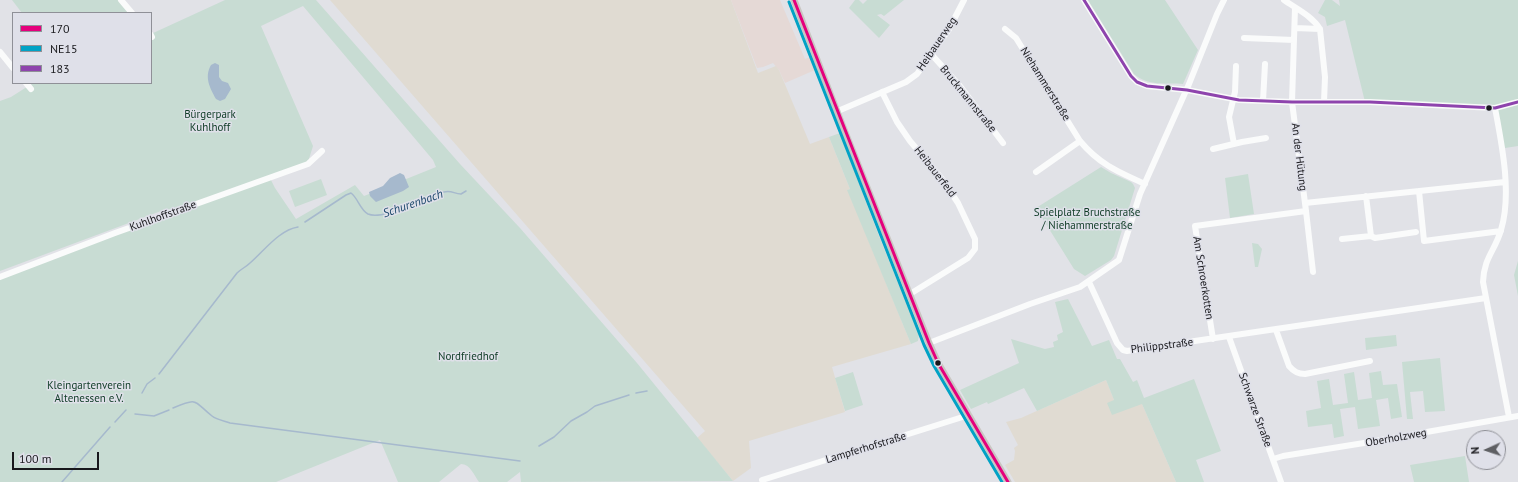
<!DOCTYPE html>
<html>
<head>
<meta charset="utf-8">
<style>
  body { margin:0 }
  #map { position:relative; width:1518px; height:482px; overflow:hidden; background:#e1e2e7; font-family:"PT Sans",sans-serif }
  canvas { display:block }
  .legend { position:absolute; left:12px; top:12px; width:140px; height:72px; box-sizing:border-box; background:#dfe0e9; border:1px solid #8f9097; margin:0; padding:5px 7px; list-style:none; font-size:12px; color:#18181c }
  .legend li { display:flex; align-items:center; gap:8px; height:20px }
  .legend b { width:20px; border:1px solid #8f9097 }
  .north { position:absolute; left:1466px; top:430px; width:40px; height:40px; box-sizing:border-box; background:#dfe0e9; border:1px solid #8f9097; border-radius:50%; rotate:267deg; font-size:11px; font-weight:700; line-height:16px; text-align:center; color:#18181c }
  .north::after { content:''; display:block; margin:auto; width:14px; height:18px; background:#5e5f63; clip-path:polygon(50% 0,100% 100%,50% 72%,0 100%) }
  .scale { position:absolute; left:12px; top:452px; width:87px; height:18px; box-sizing:border-box; border:2px solid #18181c; border-top:0; padding-left:5px; font-size:12px; line-height:14px; white-space:nowrap; color:#18181c; -webkit-text-stroke:3px #dfe0e9; paint-order:stroke }
</style>
</head>
<body>
<div id="map">
<canvas width="1518" height="482"></canvas>
<ul class="legend">
<li><b style="height:5px;background:#e5007d"></b>170</li>
<li><b style="height:5px;background:#01a2c5"></b>NE15</li>
<li><b style="height:5px;background:#8e44ad"></b>183</li>
</ul>
<div class="north">N</div>
<div class="scale">100 m</div>
</div>
<script>
const ctx = document.querySelector('canvas').getContext('2d');
ctx.lineJoin = 'round';
function paint(path, color) { ctx.fillStyle = color; ctx.fill(path, 'evenodd'); }
function stroke(path, color, width, dash) { ctx.strokeStyle = color; ctx.lineWidth = width; ctx.lineCap = dash ? 'butt' : 'round'; ctx.setLineDash(dash || []); ctx.stroke(path); }
function write(font, color, halo, rows, align = 'center') {
  ctx.font = font + ' "PT Sans",sans-serif'; ctx.lineWidth = 3; ctx.setLineDash([]); ctx.textBaseline = 'middle'; ctx.strokeStyle = halo; ctx.fillStyle = color; for (const [text, x, y, turn = 0] of rows) {
    ctx.save(); ctx.translate(x, y); ctx.rotate((+turn || 0) * Math.PI / 180); ctx.textAlign = isNaN(turn) ? turn : align; if (halo) ctx.strokeText(text, 0, 0); ctx.fillText(text, 0, 0); ctx.restore();
  }
}
paint(new Path2D(`
  M731,0H780L805,59L810,57L815,70L785,83L779,70L773,63L763,67L757,68Z`), '#e5d9d6');
paint(new Path2D(`
  M330,0H731L758,73L776,66L779,70L810,144L829,137L850,189L848,190L911,344L832,367L845,412L749,441L751,468L733,481L697,438L705,431Z
  M1106,380L1114,400L1142,404L1176,482H1015L1005,465L1014,460L1015,451L1014,448L1018,445L1006,422L1021,418Z`), '#e0dbd2');
paint(new Path2D(`
  M12,0H119L130,13H22Z
  M225,0H316L460,164L520,228L637,363L733,481L521,482L520,472L507,482H479C474,475 470,464 461,464L439,482H398L380,440L276,482H0V278L270,178L275,188L296,219L355,185L364,196L436,167L433,160L303,6L261,26L313,146L308,162L187,205L161,211L0,271V101L11,97L33,83H151V34Z
  M855,0H859L863,4L867,0H904L884,16L881,14L877,15L890,25L879,38L849,8Z
  M1088,0H1165L1198,50L1183,84C1167,83 1147,86 1134,74Z
  M1325,0H1332L1340,6L1339,0H1518V146L1505,148L1503,145L1496,109L1365,102L1345,20L1327,26L1325,17L1318,13Z
  M840,133L879,236L919,334L918,341L911,344L847,190L850,189L829,137Z
  M1101,167L1111,173L1131,182L1133,184L1135,188L1114,256L1111,260L1085,276L1074,269L1036,208Z
  M1248,174L1254,214L1230,218L1225,178Z
  M321,179L327,195L295,207L289,191Z
  M1252,243L1258,244L1262,249L1258,267H1255Z
  M1518,261V296L1514,275Z
  M1068,299L1092,346L1109,340L1117,359H1120L1133,382L1137,380L1144,398L1194,379L1221,451L1196,460L1204,482H1176L1142,404L1112,415L1107,403L1114,400L1106,380L1037,411L1024,388L988,404L987,402L971,409L960,390L1019,363L1011,339L1045,349L1054,347L1053,342L1058,340L1057,335L1063,332L1055,302Z
  M1396,335L1397,346L1366,350L1365,338Z
  M1440,358L1445,411L1425,412L1423,391L1410,392L1413,419H1407L1402,362Z
  M1381,371L1383,385L1397,384L1402,417L1391,419L1388,398L1376,400L1380,426L1358,429L1355,407L1340,409L1344,436L1334,438L1332,424L1308,427L1306,411L1321,408L1317,381L1329,379L1333,405L1348,403L1344,374L1354,372L1358,400L1372,398L1369,373Z
  M853,372L863,405L845,411L835,378Z
  M1465,456L1469,482H1414L1410,465Z`), '#c8dcd3');
paint(new Path2D(`
  M215,63L219,65V77L222,81L228,83L231,89L225,99L220,101L216,99C210,88 204,77 211,65Z
  M400,173L404,175L409,187L403,191L376,202L370,196L369,192L383,186L390,178Z`), '#a6b9cd');
stroke(new Path2D(`
  M305,222L346,195L351,193C358,198 360,210 368,214C384,221 424,196 444,192C452,190 454,194 461,194L466,191
  M159,374L237,273C241,269 246,267 250,263C264,251 279,230 298,227
  M142,393L147,384L155,378
  M636,393L647,391
  M173,408C199,397 193,401 212,416C217,420 225,421 230,423L520,461
  M135,414L154,416L169,410
  M115,422L126,410
  M539,446L554,437L571,421L587,412L595,406L629,395
  M62,482L110,427`), '#a6b9cd', 1.5);
stroke(new Path2D(`
  M121,0L132,13
  M1084,0L1131,76L1137,82L1147,86L1187,90L1239,100L1292,102H1370L1495,108L1518,102
  M1284,0C1297,9 1312,16 1320,29L1325,77L1324,102
  M1295,28L1320,29
  M1005,29L1016,38L1080,141C1099,164 1118,172 1145,184
  M151,35L152,37
  M1244,38L1294,40
  M0,52L13,68
  M932,55L960,86L1003,143
  M26,83L31,89
  M882,92L897,122L910,141L942,179L958,203L975,239V249L968,258L910,294
  M1263,101L1265,64
  M1495,108C1502,145 1512,194 1501,230C1495,251 1484,257 1483,282L1509,417
  M838,111L906,82L917,74L948,31L964,0
  M1234,144L1229,117L1235,92L1236,66
  M1213,149L1242,142L1266,138
  M1036,172L1080,141
  M1419,191L1424,241L1501,231
  M1366,196L1371,236
  M1305,203L1505,182
  M1306,211L1313,272
  M1342,239L1371,236L1375,238L1416,232
  M0,277L115,233L308,164L322,151
  M1089,282L1117,343L1123,350L1127,351L1486,298
  M1276,330L1289,366C1294,372 1298,374 1305,374L1370,361
  M1229,337L1281,482
  M1213,339L1195,226L1306,211L1292,102L1295,8
  M929,343L1030,304L1080,287L1119,260L1140,194L1189,84L1217,14L1224,0
  M1273,459L1283,456L1364,443L1518,416
  M762,480L969,415`), '#fafbfb', 6);
stroke(new Path2D(`
  M794,0L843,127L929,343L938,363L1008,482`), '#cac6c2', 7);
stroke(new Path2D(`
  M794,0L929,343L938,363L1008,482`), '#e5007d', 3);
stroke(new Path2D(`
  M789,2L924,345L934,366L1002,482`), '#01a2c5', 3);
stroke(new Path2D(`
  M1084,0L1131,76L1137,82L1147,86L1187,90L1239,100L1292,102H1370L1495,108L1518,102`), '#8e44ad', 3);
for (const [x, y, r, color] of [
  [1168,88,3.5,"#18181c"],
  [1489,108,3.5,"#18181c"],
  [938,363,3.5,"#18181c"]
]) { const dot = new Path2D(); dot.arc(x, y, r, 0, 2 * Math.PI); ctx.fillStyle = color; ctx.fill(dot); stroke(dot, '#dfe0e9', 1.5); }
write('11px', '#18181c', '#dfe0e9', [
  ["Heibauerweg",937,44,-56],
  ["Niehammerstraße",1045,84,58],
  ["Bruckmannstraße",968,99,51],
  ["An der Hütung",1299,157,83],
  ["Heibauerfeld",935,172,52],
  ["Kuhlhoffstraße",163,216,-20],
  ["Am Schroerkotten",1203,278,81],
  ["Philippstraße",1162,346,-7],
  ["Schwarze Straße",1255,410,70],
  ["Oberholzweg",1396,438,-10],
  ["Lampferhofstraße",866,448,-17]
]);
write('11px', '#0e3b25', '#dfe0e9', [
  ["Bürgerpark",210,115],
  ["Kuhlhoff",210,128],
  ["Spielplatz Bruchstraße",1087,213],
  ["/ Niehammerstraße",1087,226],
  ["Nordfriedhof",468,357],
  ["Kleingartenverein",89,386],
  ["Altenessen e.V.",89,399]
]);
write('italic 12px', '#184569', '#dfe0e9', [
  ["Schurenbach",413,204,-19]
]);
</script>
</body>
</html>
